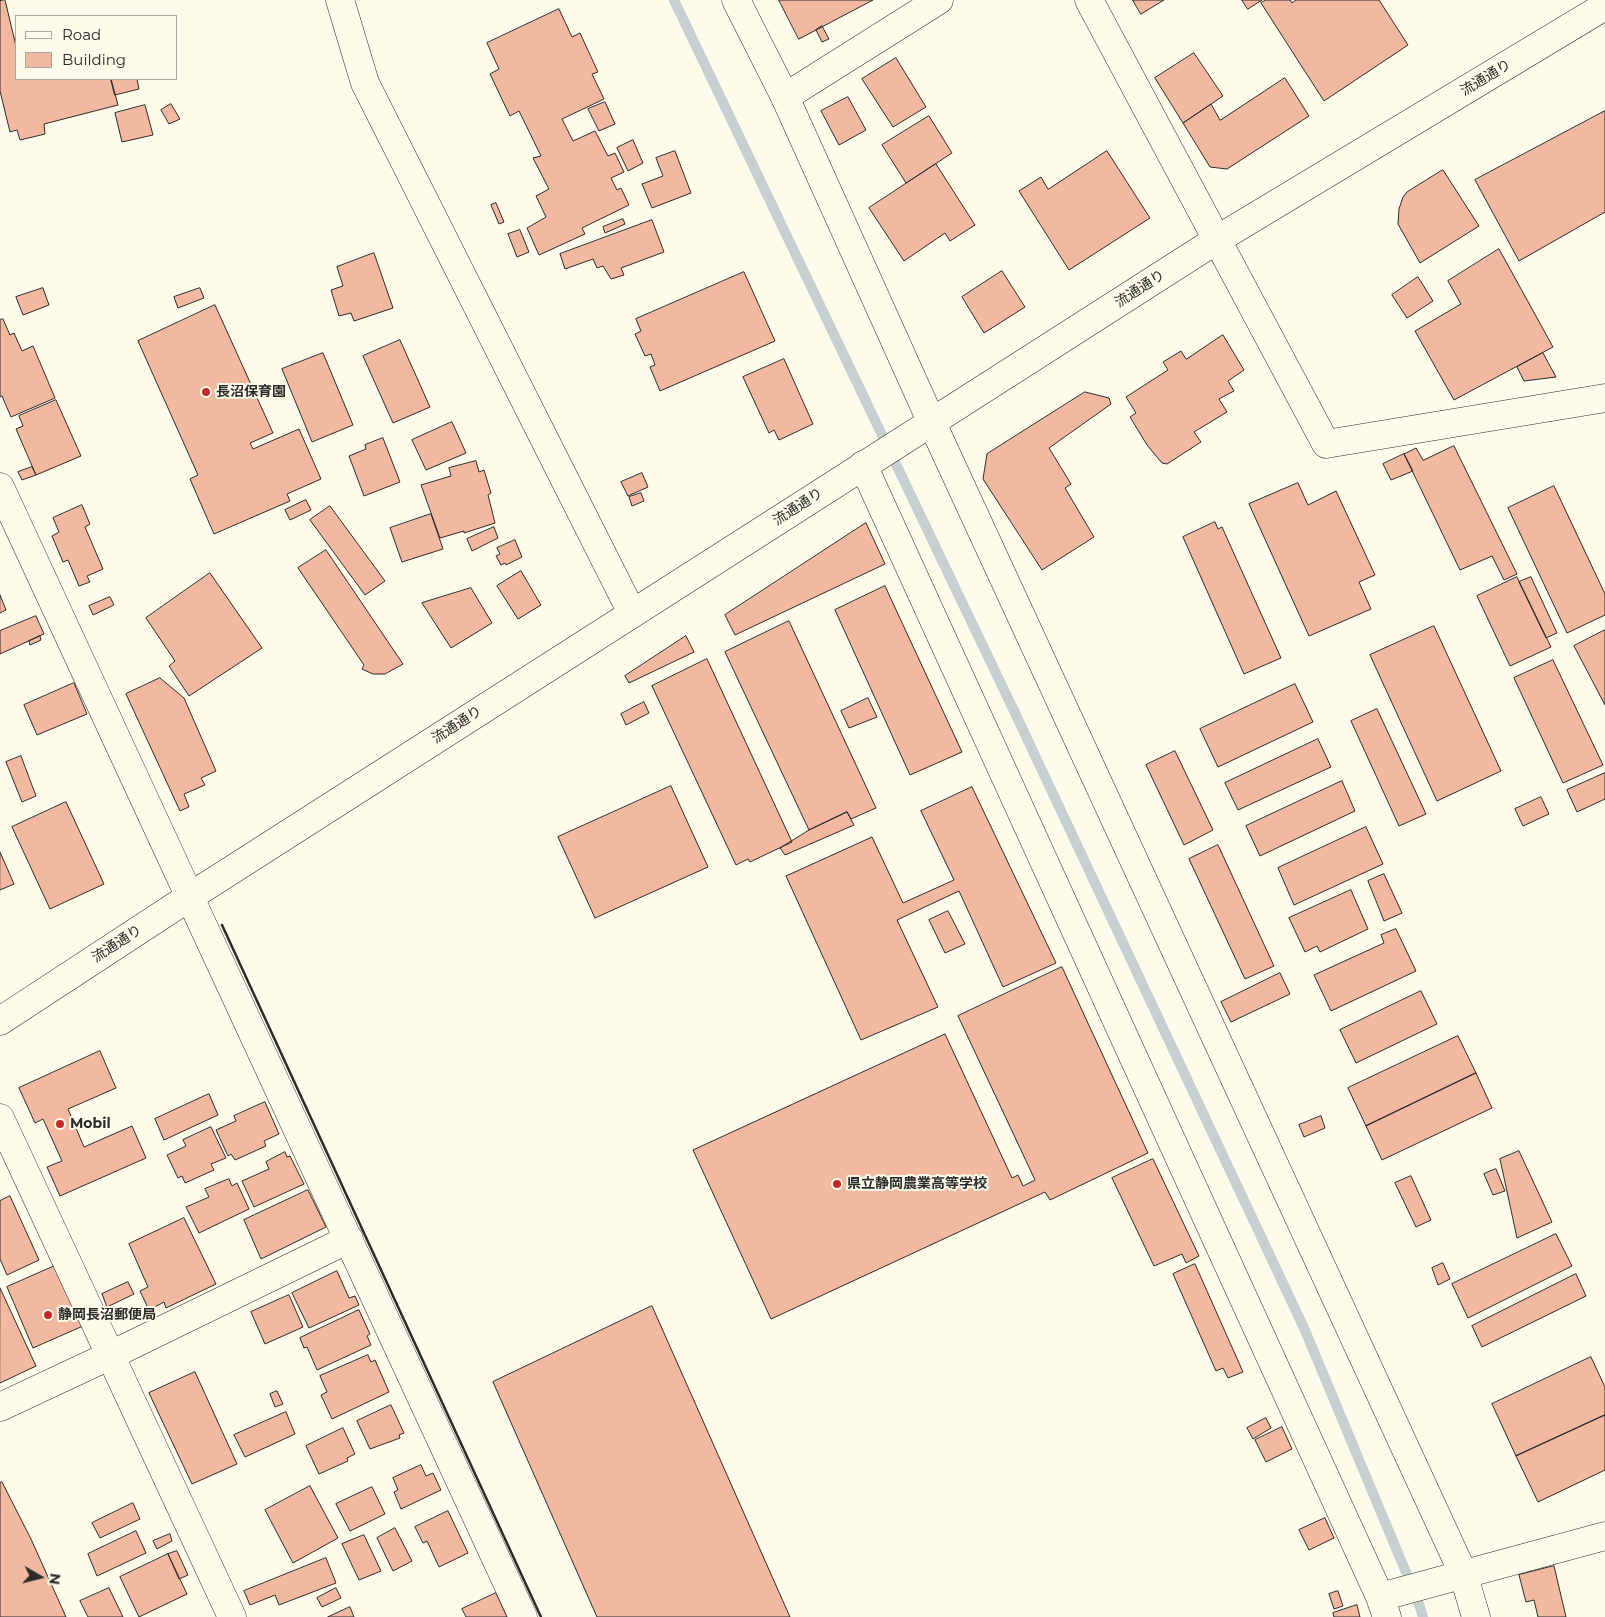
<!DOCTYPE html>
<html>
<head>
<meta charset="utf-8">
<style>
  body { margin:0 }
  #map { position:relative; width:1605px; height:1617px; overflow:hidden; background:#fdfbea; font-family:Montserrat,sans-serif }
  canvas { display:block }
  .legend { position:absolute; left:15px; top:15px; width:162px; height:65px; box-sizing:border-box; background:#fdfbea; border:1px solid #a9a89e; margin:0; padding:6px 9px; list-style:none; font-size:15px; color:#2b2b2b }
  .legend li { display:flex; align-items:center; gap:10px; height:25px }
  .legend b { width:25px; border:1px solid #a9a89e }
  .north { position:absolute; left:15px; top:1552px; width:50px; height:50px; -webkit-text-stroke:4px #fdfbea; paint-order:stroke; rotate:98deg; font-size:14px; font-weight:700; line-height:20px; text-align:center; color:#2b2b2b }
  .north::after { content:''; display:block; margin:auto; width:18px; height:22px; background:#2b2b2b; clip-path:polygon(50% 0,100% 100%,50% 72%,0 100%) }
</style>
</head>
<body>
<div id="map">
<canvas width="1605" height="1617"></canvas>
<ul class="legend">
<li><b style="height:6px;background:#fdfbea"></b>Road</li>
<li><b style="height:14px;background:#f2b8a0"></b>Building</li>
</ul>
<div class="north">N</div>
</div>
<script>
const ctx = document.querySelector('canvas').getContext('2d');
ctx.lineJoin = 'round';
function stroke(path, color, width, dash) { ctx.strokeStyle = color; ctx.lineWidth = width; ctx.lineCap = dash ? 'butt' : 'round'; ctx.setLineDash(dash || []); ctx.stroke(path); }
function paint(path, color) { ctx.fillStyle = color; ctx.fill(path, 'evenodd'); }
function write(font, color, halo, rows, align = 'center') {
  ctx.font = font + ' Montserrat,"Noto Sans JP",sans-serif'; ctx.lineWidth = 4; ctx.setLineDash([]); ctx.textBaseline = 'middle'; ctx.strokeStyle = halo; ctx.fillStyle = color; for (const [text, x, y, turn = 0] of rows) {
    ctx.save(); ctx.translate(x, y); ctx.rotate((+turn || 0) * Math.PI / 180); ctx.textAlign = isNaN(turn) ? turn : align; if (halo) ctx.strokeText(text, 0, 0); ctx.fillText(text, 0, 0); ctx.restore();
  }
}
stroke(new Path2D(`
  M674,0L1015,713L1304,1328L1418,1601L1423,1617`), '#c7d0d0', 10);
const building = new Path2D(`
  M5,0L16,46V79H111L118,105L44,124L45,134L20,140L17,130L10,132L0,91V1Z
  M779,0H873L799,39Z
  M1133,0H1164L1141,14Z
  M1242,0H1262L1248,9Z
  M1266,0H1290L1292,3L1296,0H1379L1408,45L1324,101L1261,3Z
  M559,9L572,37L580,33L598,72L592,74L604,99L562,119L573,141L595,131L608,156L615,153L624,172L611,178L617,190L621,188L629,205L582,228L585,234L539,255L527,228L546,217L536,196L549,189L533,158L541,156L519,111L510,116L490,74L499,69L487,43Z
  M822,26L829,39L822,42L816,30Z
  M1194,53L1223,96L1183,123L1155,78Z
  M896,58L926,107L893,127L862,79Z
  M1285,78L1309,116L1227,169L1210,167L1183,123L1211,104L1220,120Z
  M111,79H137L139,89L115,95Z
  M848,97L866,130L839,145L821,111Z
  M605,102L615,124L599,131L588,109Z
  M171,104L180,119L169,124L161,110Z
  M145,105L153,135L122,142L115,113Z
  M1605,111V212L1519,261L1475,180Z
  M929,116L952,153L906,183L882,145Z
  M633,140L643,163L628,171L617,148Z
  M675,151L691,193L652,208L642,184L663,176L656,158Z
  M1107,151L1150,218L1069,270L1019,191L1041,177L1048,189Z
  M936,164L975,225L950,241L945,233L904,261L869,208Z
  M1443,170L1479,226L1420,263L1398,224L1399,209L1403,197L1407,192Z
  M496,203L504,222L499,224L491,205Z
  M623,219L625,224L605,233L603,227Z
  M652,220L664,252L621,268L624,275L611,279L603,266L597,268L593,259L565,269L560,254Z
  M520,230L529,252L517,257L508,234Z
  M1499,249L1553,347L1454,400L1415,331L1461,304L1448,281Z
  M374,253L393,308L354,321L351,313L339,316L331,290L343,286L337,267Z
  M1002,271L1025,307L984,333L962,297Z
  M744,272L775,341L660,391L650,367L655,365L651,354L645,356L635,334L641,331L636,319Z
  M1418,277L1433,301L1407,318L1392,295Z
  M43,288L49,305L23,315L16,297Z
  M200,288L204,298L178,308L174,297Z
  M215,305L273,433L250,443L253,449L299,429L321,479L287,494L290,501L214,534L190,479L198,475L138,341Z
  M3,319L10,335L14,333L22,351L33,346L55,398L11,417L2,396L0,397V320Z
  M1223,335L1244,370L1228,381L1234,391L1219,399L1227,412L1194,432L1201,442L1167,464L1162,463L1147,445L1130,417L1136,413L1126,397L1168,370L1163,362L1181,351L1186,359Z
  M400,340L430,407L393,423L363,356Z
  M323,353L353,425L312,442L282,369Z
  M1543,353L1556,377L1524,381L1517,367Z
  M784,359L813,424L779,440L774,430L769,433L743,377Z
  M1085,392L1109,398L1111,404L1049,448L1071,484L1065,488L1094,537L1042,570L983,479L987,454Z
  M56,400L81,456L36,475L16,429L23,426L19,416Z
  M452,422L466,453L426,470L412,440Z
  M383,438L400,482L364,496L349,456L366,449L365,445Z
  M1454,446L1517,574L1504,580L1492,556L1460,570L1404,454L1416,448L1423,460Z
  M1404,454L1413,471L1391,480L1383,464Z
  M476,461L479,472L484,470L491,493L488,495L495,523L464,533V531L440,538L421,485L451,476L449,468Z
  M32,467L36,475L22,480L18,472Z
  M642,473L648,487L628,496L621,482Z
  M1298,483L1308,505L1336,491L1375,575L1359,582L1371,609L1309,636L1249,504Z
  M1554,486L1605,594V615L1567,633L1508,508Z
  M641,493L644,501L632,506L629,497Z
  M306,500L311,510L290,520L285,510Z
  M82,505L90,524L85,527L103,569L87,576L90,582L79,586L68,560L63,562L52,536L59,532L53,518Z
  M330,506L385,581L365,595L310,520Z
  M431,514L443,549L402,562L390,528Z
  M1215,522L1218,529L1222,527L1281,658L1244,674L1183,537Z
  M866,523L885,564L735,635L725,615Z
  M494,527L498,538L472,551L467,539Z
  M515,540L522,557L506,565L505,563L501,565L496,556L500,554L497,548Z
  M326,550L403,664L385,674H373L362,669L364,665L298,568Z
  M521,571L541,605L518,619L497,586Z
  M210,573L262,648L189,696L169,666L175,661L146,618Z
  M1517,577L1551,647L1510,666L1477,596Z
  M1531,577L1557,633L1546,638L1519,582Z
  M885,586L962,752L910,775L835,610Z
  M471,588L492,623L451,648L422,603Z
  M0,595L6,610L0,613Z
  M110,597L114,605L93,615L89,606Z
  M36,616L44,634L0,654V631Z
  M789,621L876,808L851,819L847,812L809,830L725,652Z
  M1434,626L1501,771L1437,801L1370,655Z
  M1605,630V705L1574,646Z
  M40,636L41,640L30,645L29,641Z
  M686,636L694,652L629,683L625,676Z
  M707,659L792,842L750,862L748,859L736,865L652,686Z
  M1553,660L1603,765L1563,783L1514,678Z
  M160,678L184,698L216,771L201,778L205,785L184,794L189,807L180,811L126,694Z
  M74,683L87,714L37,735L24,705Z
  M1295,684L1313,722L1218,767L1200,729Z
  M868,698L877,717L849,728L841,711Z
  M644,702L649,713L626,725L621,714Z
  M1377,709L1426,814L1399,826L1351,721Z
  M1318,739L1331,767L1238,810L1225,783Z
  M1175,751L1213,830L1184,845L1146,765Z
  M21,756L36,796L22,802L6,762Z
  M1605,773V799L1577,812L1567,790Z
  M1342,781L1355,811L1260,856L1246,826Z
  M671,786L708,867L595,918L558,837Z
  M972,787L1056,963L1003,987L959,891L897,920L938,1007L861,1040L786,876L872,837L903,903L954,880L921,811Z
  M1541,797L1549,814L1523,826L1515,809Z
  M66,802L104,884L50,909L12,827Z
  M847,812L854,825L785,855L780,848L809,830Z
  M1366,827L1383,864L1294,905L1278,868Z
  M1218,845L1274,966L1245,979L1189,859Z
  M0,852L14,884L0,890Z
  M1384,874L1402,913L1384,921L1368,881Z
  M1351,890L1368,929L1320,952L1317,946L1305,952L1289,918Z
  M948,911L965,944L945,953L929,920Z
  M1396,929L1416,971L1331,1011L1314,975L1384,943L1381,935Z
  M1062,967L1148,1153L1050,1200L1045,1192L771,1319L693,1150L945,1034L1012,1178L1018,1175L1023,1186L1035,1180L958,1016Z
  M1280,973L1290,994L1231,1022L1221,1002Z
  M1421,991L1437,1024L1356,1063L1340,1030Z
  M1458,1036L1476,1073L1366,1126L1348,1088Z
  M100,1051L116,1088L68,1109L84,1147L132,1126L146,1158L60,1196L47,1167L62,1161L43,1119L35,1123L19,1088Z
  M1476,1073L1492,1108L1382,1160L1366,1126Z
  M209,1094L218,1115L164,1140L155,1119Z
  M265,1102L279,1134L264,1141L266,1146L235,1160L231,1154L228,1156L216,1130L236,1121L234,1116Z
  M1321,1116L1325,1128L1304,1137L1299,1125Z
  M211,1127L226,1158L211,1164L214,1170L185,1183L182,1176L178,1178L167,1155L186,1146L183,1140Z
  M1519,1151L1552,1222L1517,1238L1500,1159Z
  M285,1152L287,1157L290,1156L304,1184L254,1207L242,1181L269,1169L266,1162Z
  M1153,1159L1199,1256L1186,1263L1182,1254L1154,1266L1112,1178Z
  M1496,1169L1505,1191L1493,1195L1484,1174Z
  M1411,1176L1431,1220L1416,1227L1395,1183Z
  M229,1179L232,1186L237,1183L249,1209L199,1233L186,1207L209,1197L205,1189Z
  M308,1190L326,1227L261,1259L244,1220Z
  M10,1196L39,1260L7,1275L0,1259V1201Z
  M184,1218L216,1284L166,1308L164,1302L149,1310L140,1291L148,1287L129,1244Z
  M1556,1234L1572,1266L1468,1318L1452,1284Z
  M1443,1263L1450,1279L1438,1285L1432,1268Z
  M1195,1264L1243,1372L1228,1378L1223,1368L1216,1371L1173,1274Z
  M57,1265L83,1326L33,1348L7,1287Z
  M337,1271L349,1298L355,1296L359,1305L309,1328L292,1293Z
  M1576,1274L1586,1296L1482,1347L1472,1326Z
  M128,1282L134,1294L107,1307L102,1294Z
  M0,1288L36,1366L0,1383Z
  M289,1295L303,1327L265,1344L251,1312Z
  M652,1306L790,1617H597L493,1382Z
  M359,1310L370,1334L367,1336L371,1345L317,1370L307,1347L304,1348L300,1338Z
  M368,1355L371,1362L375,1360L389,1392L332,1419L321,1395L327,1392L320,1376Z
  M1591,1357L1605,1387V1415L1516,1456L1492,1404Z
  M195,1372L237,1464L192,1484L149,1393Z
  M277,1391L283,1404L275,1407L270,1394Z
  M391,1405L404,1433L399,1435L400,1438L370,1449L357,1421Z
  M286,1412L295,1434L245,1457L234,1435Z
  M1605,1415V1470L1538,1502L1516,1456Z
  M1266,1418L1271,1428L1253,1439L1247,1428Z
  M1282,1427L1292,1449L1266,1462L1255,1440Z
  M343,1428L355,1454L347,1458L348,1461L319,1474L306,1446Z
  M421,1465L426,1476L433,1473L441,1490L401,1509L394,1492L398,1490L393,1478Z
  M2,1482L31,1539L66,1617H0V1483Z
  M310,1486L338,1538L293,1563L265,1510Z
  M372,1487L385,1514L350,1531L336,1504Z
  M133,1503L140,1519L100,1538L92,1523Z
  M448,1511L468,1553L439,1567L427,1541L423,1543L415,1527Z
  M1325,1518L1334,1538L1309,1550L1299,1530Z
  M395,1528L412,1561L393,1571L377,1538Z
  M136,1531L146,1553L97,1576L88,1554Z
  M170,1534L172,1541L157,1549L153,1541Z
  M364,1535L381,1571L359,1580L342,1544Z
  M177,1551L188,1575L179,1579L168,1554Z
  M168,1554L187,1594L139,1617L120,1577Z
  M326,1558L336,1583L279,1605L275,1595L250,1605L244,1591Z
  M1554,1566L1566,1617H1538L1534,1600L1526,1602L1519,1575Z
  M109,1588L123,1617H88L80,1601Z
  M336,1588L341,1598L322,1607L317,1598Z
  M1338,1591L1343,1606L1334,1609L1329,1594Z
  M496,1593L507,1617H466L462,1609Z
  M1357,1605L1360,1617H1334L1333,1613Z
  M350,1607L354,1617H328Z`);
paint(building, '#f2b8a0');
stroke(building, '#2b2b2b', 1);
const minor = new Path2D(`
  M340,0L365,83L632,613
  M1089,0L1326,444L1605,398
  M785,97L939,0
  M932,423L1463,1573L1476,1617
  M863,465L1380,1597L1387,1617
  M0,487L523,1617
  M0,1118L232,1617
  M0,1407L109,1356L349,1239
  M1380,1597L1605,1536`);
const tertiary = new Path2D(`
  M736,0L785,97L932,423`);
const primary = new Path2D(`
  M0,1021L191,896L1218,239L1605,6`);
stroke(minor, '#2b2b2b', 29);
stroke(tertiary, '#2b2b2b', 29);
stroke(primary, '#2b2b2b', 29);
stroke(minor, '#fdfbea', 28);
stroke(tertiary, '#fdfbea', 28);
stroke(primary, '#fdfbea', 28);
stroke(new Path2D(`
  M222,925L541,1617`), '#2b2b2b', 2.5);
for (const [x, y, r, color] of [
  [206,392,5,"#c62828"],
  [60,1124,5,"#c62828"],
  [837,1184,5,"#c62828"],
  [48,1315,5,"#c62828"]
]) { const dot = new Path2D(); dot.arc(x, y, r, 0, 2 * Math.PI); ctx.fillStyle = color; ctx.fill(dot); stroke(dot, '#fdfbea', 2); }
write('14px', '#2b2b2b', '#fdfbea', [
  ["流通通り",1486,78,-31],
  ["流通通り",1140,289,-33],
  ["流通通り",798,507,-33],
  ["流通通り",457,725,-33],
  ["流通通り",117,944,-33]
]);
write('bold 14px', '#2b2b2b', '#fdfbea', [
  ["長沼保育園",216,392],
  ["Mobil",70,1124],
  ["県立静岡農業高等学校",847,1184],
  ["静岡長沼郵便局",58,1315]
], 'left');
</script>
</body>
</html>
